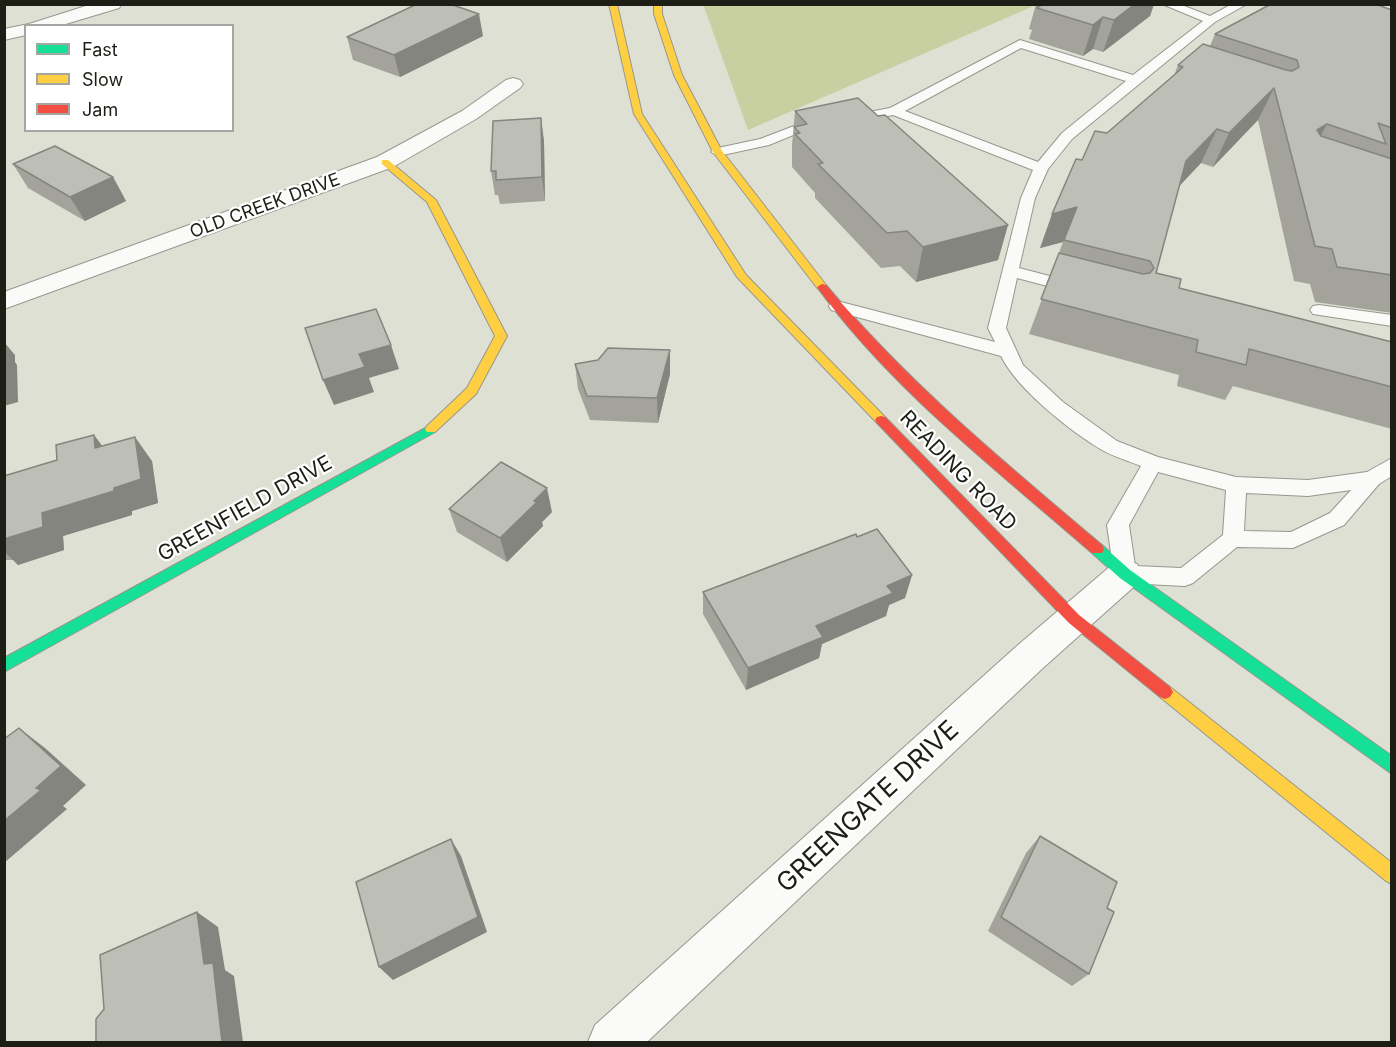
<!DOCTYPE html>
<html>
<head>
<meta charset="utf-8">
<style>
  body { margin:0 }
  #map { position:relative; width:1396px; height:1047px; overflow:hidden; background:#dee0d3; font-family:Inter,sans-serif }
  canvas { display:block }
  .frame { position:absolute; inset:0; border:6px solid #1d1f16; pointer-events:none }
  .legend { position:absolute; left:24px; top:24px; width:210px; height:108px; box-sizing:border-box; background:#fff; border:2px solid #a5a5a2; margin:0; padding:8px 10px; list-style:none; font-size:18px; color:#1d1f16 }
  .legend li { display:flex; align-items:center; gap:12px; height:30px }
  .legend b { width:30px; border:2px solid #a5a5a2 }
</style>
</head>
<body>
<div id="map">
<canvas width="1396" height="1047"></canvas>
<div class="frame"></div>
<ul class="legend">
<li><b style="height:8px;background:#16e098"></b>Fast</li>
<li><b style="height:8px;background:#ffcf43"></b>Slow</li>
<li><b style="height:8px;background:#f24e42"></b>Jam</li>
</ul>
</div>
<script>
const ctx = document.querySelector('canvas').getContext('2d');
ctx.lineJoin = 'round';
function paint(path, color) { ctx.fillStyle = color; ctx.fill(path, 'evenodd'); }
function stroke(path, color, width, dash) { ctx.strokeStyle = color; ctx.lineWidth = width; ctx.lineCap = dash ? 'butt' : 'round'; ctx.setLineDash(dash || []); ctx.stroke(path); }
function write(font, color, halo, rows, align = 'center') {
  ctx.font = font + ' Inter,sans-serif'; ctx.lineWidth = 4.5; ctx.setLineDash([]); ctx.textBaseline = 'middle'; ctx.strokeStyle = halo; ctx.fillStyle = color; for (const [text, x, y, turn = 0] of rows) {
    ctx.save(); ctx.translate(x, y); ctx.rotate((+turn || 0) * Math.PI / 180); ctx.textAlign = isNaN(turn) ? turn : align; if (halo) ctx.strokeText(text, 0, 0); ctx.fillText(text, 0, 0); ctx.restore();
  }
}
paint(new Path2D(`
  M703,4H1036V5L748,130Z`), '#c8d0a2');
const lane = new Path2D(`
  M1162,4H1179L1210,16L1232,4H1247L1215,22L1072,139L1048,169L1035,198L1019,268L1080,284L1082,288L1074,293L1017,278L1006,328L1023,365L1063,402L1117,441L1158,457L1236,477L1308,480L1367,472L1392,458V476L1379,484L1344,525L1293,548L1237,547L1193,583L1185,586L1125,583L1117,580L1114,574L1107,525L1141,466C1129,461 1114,457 1102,450C1070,431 1017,389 1001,356L831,310L829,306L831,302L837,301L995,342L988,328L1021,198L1033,170L893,115L798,133L769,145L718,156L711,152L713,149L760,139L794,126L890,108L1020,40L1133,75L1203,21ZM1021,48L1126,81L1062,133L1038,162L905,111ZM1158,472L1226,490L1223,535L1181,568L1135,566L1129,525ZM1351,490L1330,513L1291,532L1244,531L1246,493L1308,496Z
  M1319,305L1392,315V326L1313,314L1310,310L1313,306Z`);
const street = new Path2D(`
  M92,4H122L119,8L59,26H26V35L4,40V29L29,24Z
  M513,78L520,80L523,84L520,88L476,119L393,167L4,309V292L377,157L462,111L506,80Z
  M1125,560L1137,564L1142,574L1137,584L1044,667L647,1042H588L595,1025L1018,645L1113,564Z`);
const fast = new Path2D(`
  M431,425L435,426L437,429L435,432L4,672V658Z
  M1097,544L1102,545L1130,570L1392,756V774L1120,578L1092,553L1090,549L1092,545Z`);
const slow = new Path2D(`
  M609,4H617L642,114L746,275L885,417L887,420L885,423H877L737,277L634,114Z
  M654,4H662V14L682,75L722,151L826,285V289H818L713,152L674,75L654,14Z
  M382,160H388L436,200L507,336L476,394L435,432H427L425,429L427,426L467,388L495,336L427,202L382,164Z
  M1165,685L1170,687L1392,863V884L1386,881L1160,697L1157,692L1160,687Z`);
const jam = new Path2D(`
  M822,284L826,285C908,383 1005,463 1102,545L1104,549L1102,553H1092C997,470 892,390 817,287Z
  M881,416L885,417L1079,615L1170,687L1173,692L1170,697L1165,699L1160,697L1069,623L877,423L875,420L877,417Z`);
stroke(lane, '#96978e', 2);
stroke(street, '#96978e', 2);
stroke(fast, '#96978e', 2);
stroke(slow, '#96978e', 2);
stroke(jam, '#96978e', 2);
paint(lane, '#fafaf8');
paint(street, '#fafaf8');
paint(fast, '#16e098');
paint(slow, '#ffcf43');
paint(jam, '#f24e42');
paint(new Path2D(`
  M1036,4H1154L1150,16L1103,52L1093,49L1083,56L1029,39L1032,30L1029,29Z
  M1392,10V313L1315,302L1310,284L1294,281L1258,120L1213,167L1201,163L1179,186L1156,273L1179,288L1392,342V429L1233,386L1225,400L1177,386L1179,375L1029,334L1063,242L1040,248L1082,160L1107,133L1174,76L1178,65L1210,46L1215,34Z
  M483,36L400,77L353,60L347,37Z
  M795,111L878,116L1008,225L998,260L916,282L900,266L881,268L815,198V193L792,167V145Z
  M541,118L544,142L545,201L500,204L498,195H495L491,171Z
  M13,164L113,177L126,201L85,221L28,188Z
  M670,350V374L658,423L590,420L578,389L575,364Z
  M94,435L102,446L152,461L158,503L132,511V515L63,536L64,550L18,565L14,560H4V476L57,460Z
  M449,509L552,512L542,522L543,526L507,562L457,532Z
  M912,575L905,598L889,605L886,616L822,644L819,658L746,690L703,614V592Z
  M1040,836L1089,974L1072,986L988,931L1026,853Z`), '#a3a39c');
paint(new Path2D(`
  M1135,4H1154L1150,16L1103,52L1114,20Z
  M479,14L483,36L400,77L394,55Z
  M1103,17L1093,49L1083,56L1093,25Z
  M1274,88L1258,120L1213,167L1229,133Z
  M541,118L544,142L545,201L542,177Z
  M1327,124L1309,158L1317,130Z
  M1217,129L1201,163L1171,195L1186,161Z
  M113,177L126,201L85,221L70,197Z
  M1077,207L1063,242L1040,248L1052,214Z
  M1008,225L998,260L916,282L923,247Z
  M4,342L15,355V362L17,365L18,402L4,406Z
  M391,345L399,369L369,378L374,392L334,405L323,380L359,354Z
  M670,350V374L658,423L657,398Z
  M94,435L112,459L95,448Z
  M135,437L152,461L158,503L132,511V515L63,536L64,550L18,565L4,551V539L42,513L114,488Z
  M547,488L552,512L542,522L543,526L507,562L500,538L534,501Z
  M912,575L905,598L889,605L886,616L822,644L819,658L746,690L748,668L816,626L887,586Z
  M19,728L45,748L86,785L63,806L67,809L4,863V821L36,788Z
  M451,839L461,856L487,932L393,980L379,967Z
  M197,912L218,927L225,970L234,976L243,1042H222L204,964Z`), '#84857f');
const building = new Path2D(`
  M417,4H450L479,14L394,55L347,37Z
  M1043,4H1135L1114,20L1103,17L1093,25L1037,8Z
  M1271,4H1375L1392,10V128L1378,123L1386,144L1327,124L1317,130L1321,136L1392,159V275L1337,267L1332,249L1315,246L1274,88L1229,133L1217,129L1186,161L1156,273L1181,279L1179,288L1392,342V387L1249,349L1246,365L1196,352L1198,340L1041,299L1059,253L1143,274L1150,273L1154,268L1150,261L1064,240L1077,207L1052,214L1076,159L1082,160L1095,131L1107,133L1173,76L1183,67L1178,65L1203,44L1286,70L1292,71L1299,67L1297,60L1215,34Z
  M858,98L878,116L885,115L1008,225L923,247L907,231L887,233L818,164L823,163L795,134L800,133L794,127L807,124L795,111Z
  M541,118L542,177L496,180V171H491L493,121Z
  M55,146L113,177L70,197L13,164Z
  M376,309L391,345L359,354L365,367L323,380L305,328Z
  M608,348L670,350L657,398L587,396L575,364L598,360Z
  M94,435L95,448L135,437L141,479L114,488V491L42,513L43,527L4,539V476L57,460L56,445Z
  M501,462L547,488L534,501L537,502L500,538L449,509Z
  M877,529L912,575L887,586L893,593L816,626L823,637L748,668L703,592L856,534L857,537Z
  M19,728L61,766L36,788L41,790L4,821V739Z
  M1040,836L1117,882L1107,908L1114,912L1089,974L1001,917Z
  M451,839L478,917L379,967L356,882Z
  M197,912L204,964L213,963L222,1042H96V1019L104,1009L100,955Z`);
paint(building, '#bdbeb5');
stroke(building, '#84857f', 1.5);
write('18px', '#1d1f16', '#fff', [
  ["OLD CREEK DRIVE",265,206,-20]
]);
write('21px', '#1d1f16', '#fff', [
  ["READING ROAD",958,471,46],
  ["GREENFIELD DRIVE",245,509,-29]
]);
write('26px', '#1d1f16', '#fff', [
  ["GREENGATE DRIVE",868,807,-43]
]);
</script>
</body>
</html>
